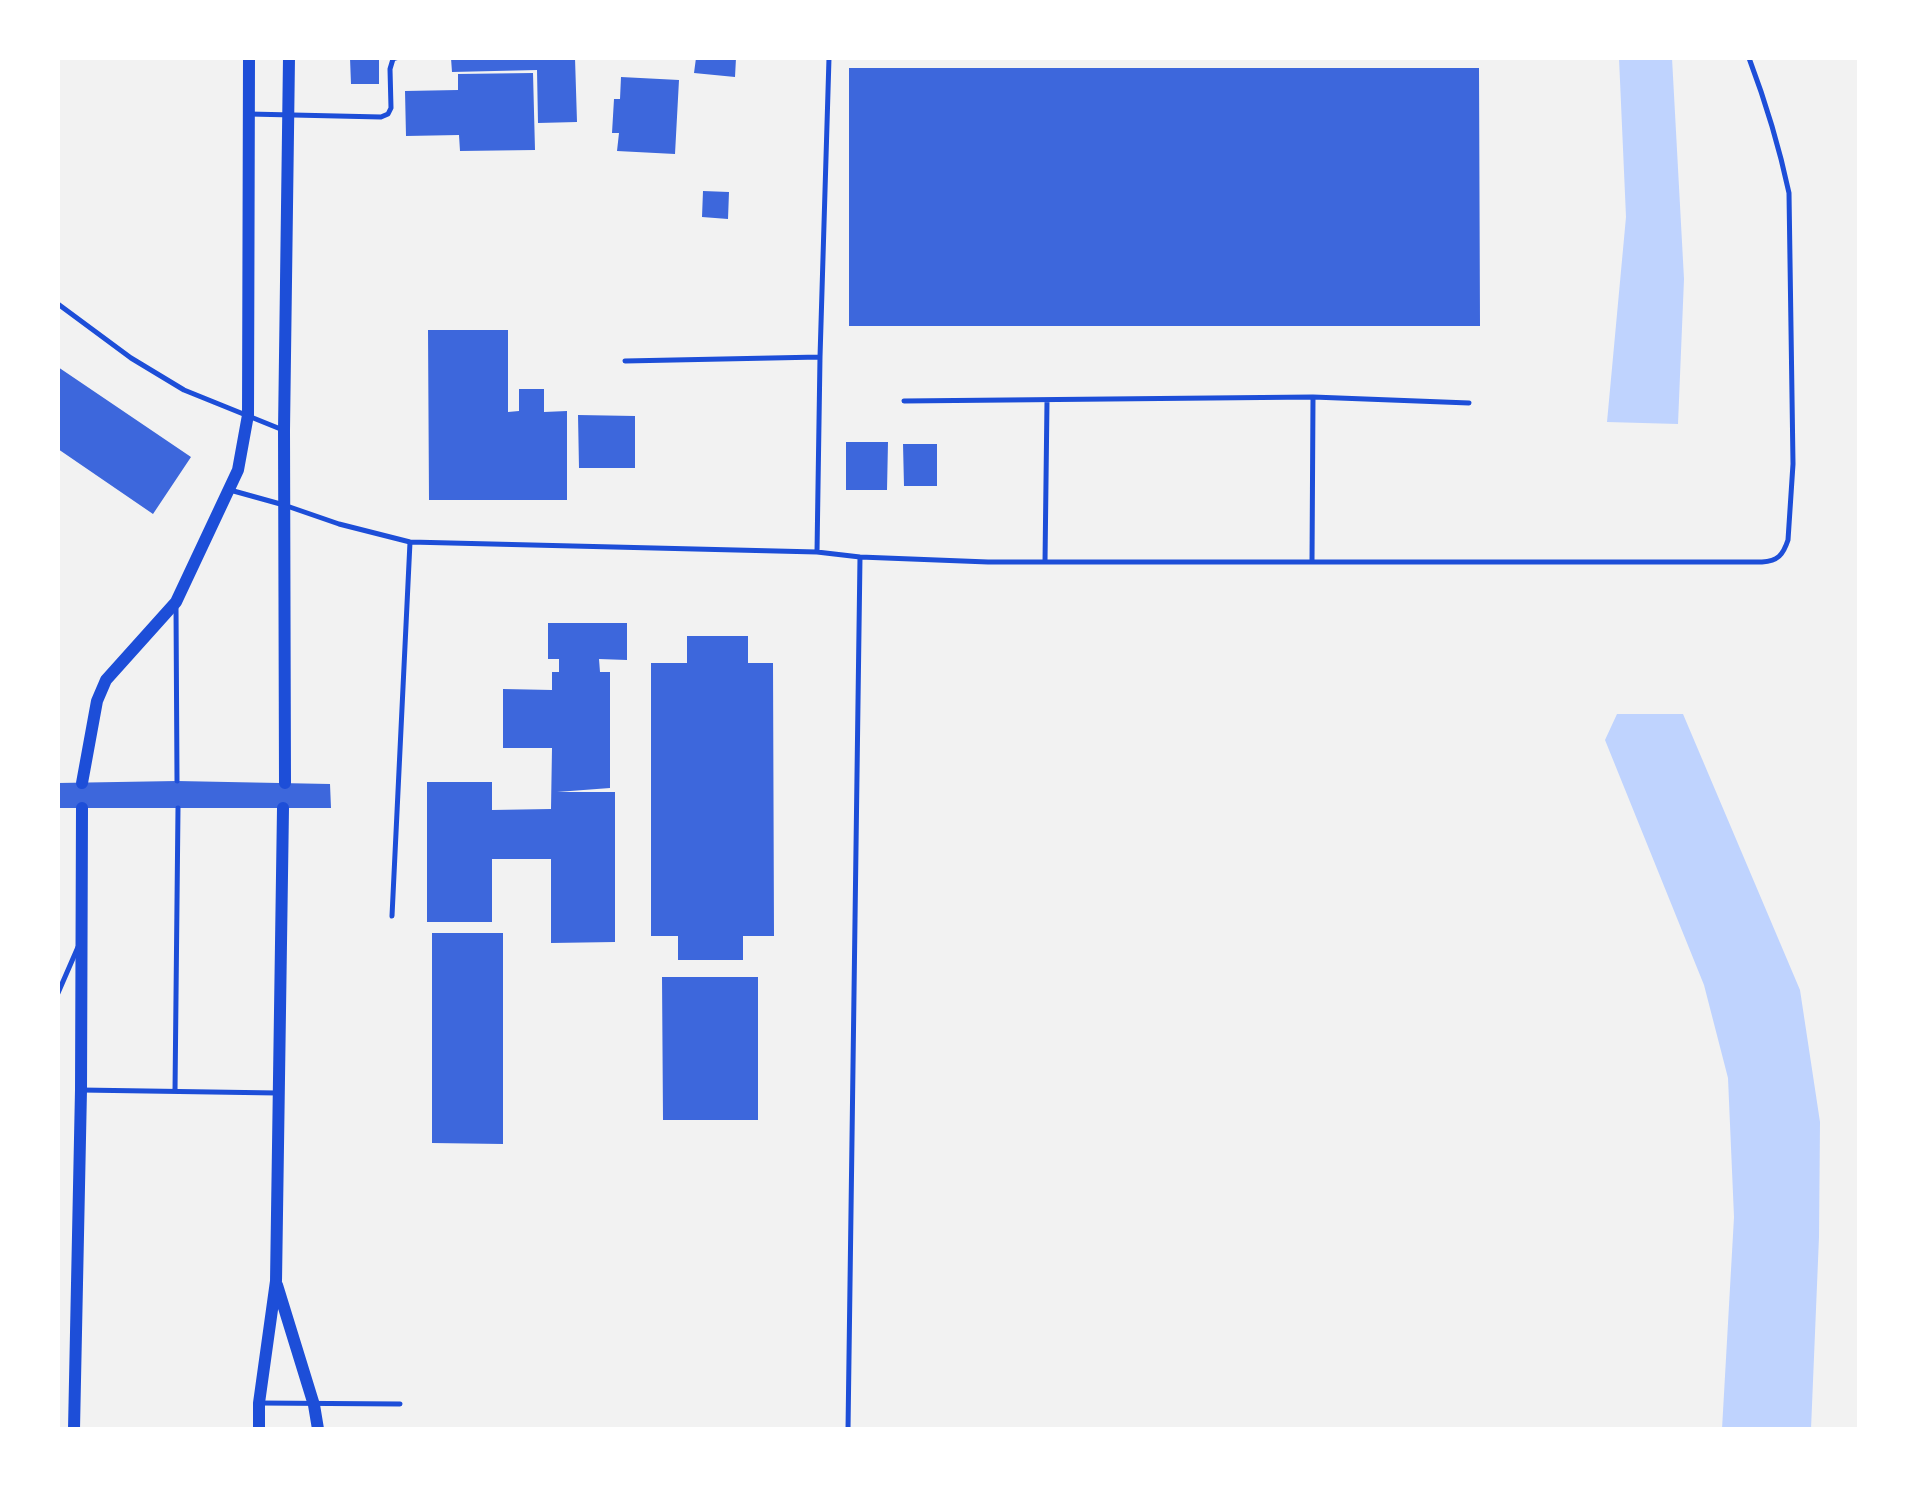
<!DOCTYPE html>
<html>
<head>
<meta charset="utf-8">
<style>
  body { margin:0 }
  #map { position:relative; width:1917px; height:1487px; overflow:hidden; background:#f2f2f2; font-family:"Open Sans",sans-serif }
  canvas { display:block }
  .frame { position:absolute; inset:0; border:60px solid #fff; pointer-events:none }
</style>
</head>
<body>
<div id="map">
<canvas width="1917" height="1487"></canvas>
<div class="frame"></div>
</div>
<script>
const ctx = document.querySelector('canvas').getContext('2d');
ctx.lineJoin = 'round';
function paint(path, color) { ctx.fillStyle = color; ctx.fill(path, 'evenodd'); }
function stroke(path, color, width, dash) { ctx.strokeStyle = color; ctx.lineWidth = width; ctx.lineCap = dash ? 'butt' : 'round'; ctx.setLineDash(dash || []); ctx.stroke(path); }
paint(new Path2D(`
  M1619,58H1672L1684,279L1678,424L1607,422L1626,217Z
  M1617,714H1683L1800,990L1820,1122L1819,1237L1811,1429H1722L1734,1217L1728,1078L1704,985L1605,740Z`), '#bfd3fe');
paint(new Path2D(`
  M350,58H379V84H351Z
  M451,58H575L577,122L538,123L537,70L452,72Z
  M696,58H736L735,77L694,73Z
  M849,68H1479L1480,326H849Z
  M533,73L535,150L460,151L459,135L406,136L405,91L458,90V74Z
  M621,77L679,80L675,154L617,151L619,133H612L614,99H620Z
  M703,191L729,192L728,219L702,217Z
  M428,330H508V412L519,411V389H544V412L567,411V500H429Z
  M58,367L191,457L153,514L58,449Z
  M578,415L635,416V468H579Z
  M846,442H888L887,490H846Z
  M903,444H937V486H904Z
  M548,623H627V660L599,659L600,672H610V788L557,792H615V942L551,943V859H492V922H427V782H492V810L551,809L552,748H503V689L552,690V672H559V659H548Z
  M687,636H748V663H773L774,936H743V960H678V936H651V663H687Z
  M177,781L330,784L331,808H58V783Z
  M432,933H503V1144L432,1143Z
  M662,977H758V1120H663Z`), '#3d67dc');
stroke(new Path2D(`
  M249,114L381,117L388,114L391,108L390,69L393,59L396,58
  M58,304L131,358L184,390L283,430
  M625,361L820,357
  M904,401L1313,397L1469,403
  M230,490L284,505L339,524L410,542L817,552L820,357L829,58
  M817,552L860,557L988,562H1762C1778,561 1783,555 1788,540L1793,464L1789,193C1779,146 1766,103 1749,58
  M1045,562L1047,401
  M1312,562L1313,397
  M176,606L177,781
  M392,916L410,542
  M58,993L78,947
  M81,1090L277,1093
  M175,1091L178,808
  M259,1403L400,1404
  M848,1429L860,557`), '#1d4ed8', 5);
stroke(new Path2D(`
  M82,783L97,701L106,680L176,602L238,470L248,415L249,58
  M285,783L284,430L289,58
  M277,1285L314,1405L318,1429
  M74,1429L81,1090L82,808
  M259,1429V1403L276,1281L283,808`), '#1d4ed8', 12);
</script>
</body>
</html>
